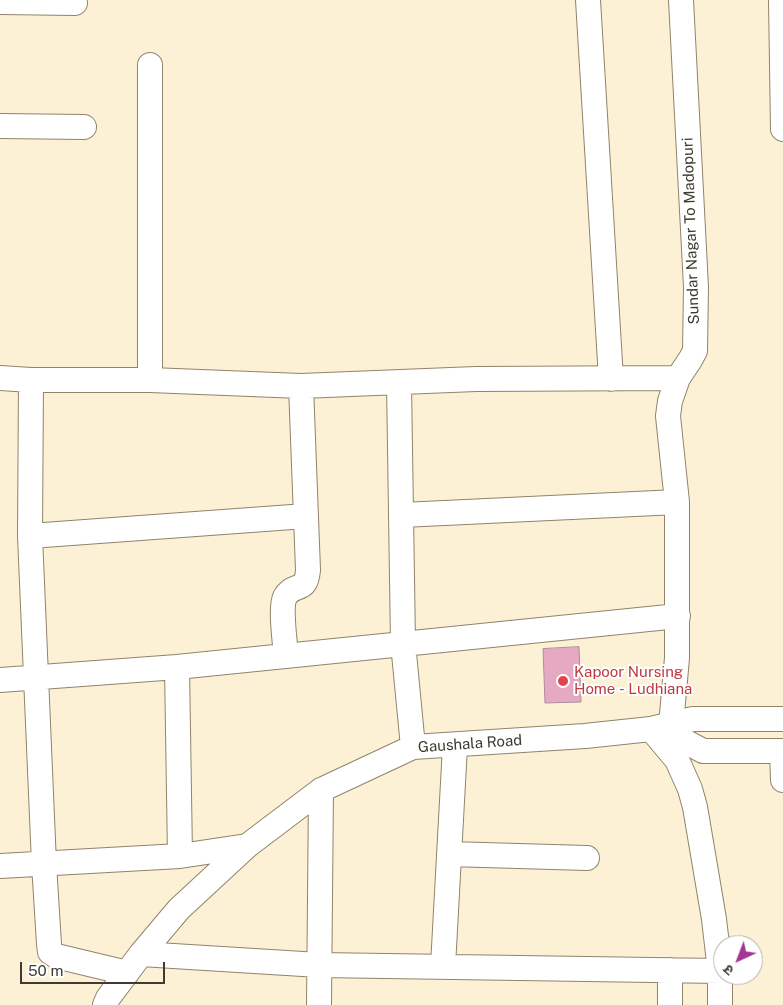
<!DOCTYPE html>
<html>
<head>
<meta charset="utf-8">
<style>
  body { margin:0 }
  #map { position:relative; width:783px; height:1005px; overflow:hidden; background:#fdf1d5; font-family:"Public Sans","Noto Sans Devanagari",sans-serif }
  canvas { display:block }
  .north { position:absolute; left:713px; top:935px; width:50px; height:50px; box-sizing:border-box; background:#fff; border:1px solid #b2b1ac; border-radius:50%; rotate:223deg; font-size:14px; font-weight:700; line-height:20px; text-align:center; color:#3f3b30 }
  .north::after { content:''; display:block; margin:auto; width:18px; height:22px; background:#a53592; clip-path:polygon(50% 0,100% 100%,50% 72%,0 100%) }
  .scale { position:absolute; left:20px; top:962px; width:145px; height:22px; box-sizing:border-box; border:2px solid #3f3b30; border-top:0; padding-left:6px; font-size:15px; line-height:18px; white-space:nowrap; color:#3f3b30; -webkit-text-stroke:4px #fff; paint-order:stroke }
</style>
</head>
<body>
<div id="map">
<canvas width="783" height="1005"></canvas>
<div class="north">उ</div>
<div class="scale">50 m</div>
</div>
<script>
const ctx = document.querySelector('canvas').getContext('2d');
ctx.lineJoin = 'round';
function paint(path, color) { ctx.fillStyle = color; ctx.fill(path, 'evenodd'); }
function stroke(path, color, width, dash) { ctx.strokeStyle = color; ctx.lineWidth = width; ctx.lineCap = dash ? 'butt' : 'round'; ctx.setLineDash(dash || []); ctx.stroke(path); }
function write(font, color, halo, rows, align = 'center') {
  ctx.font = font + ' "Public Sans",sans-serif'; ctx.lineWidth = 4; ctx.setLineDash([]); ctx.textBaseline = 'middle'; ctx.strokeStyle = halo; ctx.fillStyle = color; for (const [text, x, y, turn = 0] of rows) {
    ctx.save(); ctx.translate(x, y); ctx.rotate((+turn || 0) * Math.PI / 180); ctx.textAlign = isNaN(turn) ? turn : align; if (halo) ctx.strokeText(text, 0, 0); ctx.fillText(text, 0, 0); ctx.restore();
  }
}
const building = new Path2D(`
  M579,647L581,702L545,703L543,649Z`);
paint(building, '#e5aac2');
stroke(building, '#ac8e9a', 1);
const minor = new Path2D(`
  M588,0L611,379
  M781,0L783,129
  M0,2L75,3
  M0,126L84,127
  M0,378L31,380H150L301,386L476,379L678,378
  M31,380L30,536L44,864L49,944L50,952L56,956L127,973
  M150,380V65
  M399,383L403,643L413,747
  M402,515L677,502
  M30,536L306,516
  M286,655C285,643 280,607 285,597C294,581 306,595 308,570L301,386
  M177,667L678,616
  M0,680L177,667L180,856
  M671,725L677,658V502L668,416L670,401L678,378L690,360L695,351L696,287L681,0
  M660,728L703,751H783
  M651,729L677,760L690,789L695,807L714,919L720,971V1005
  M782,751L783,780
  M449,854L587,858
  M0,866L180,856L247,846
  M141,954L319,965L720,971
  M443,966L455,746
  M105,1005L108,998L141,954L179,909L247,846L321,790L413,747L585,736L651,729L693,719H783
  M319,1005L321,790
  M670,1005V970`);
stroke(minor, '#8f846b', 26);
stroke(minor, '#fff', 24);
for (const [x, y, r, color] of [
  [563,681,6,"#e0444e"]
]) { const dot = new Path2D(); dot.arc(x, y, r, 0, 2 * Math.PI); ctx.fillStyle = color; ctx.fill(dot); stroke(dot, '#fff', 2); }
write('15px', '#3f3b30', '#fff', [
  ["Sundar Nagar To Madopuri",691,231,-92],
  ["Gaushala Road",470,744,-4]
]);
write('15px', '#be3a42', '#fff', [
  ["Kapoor Nursing",574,672],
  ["Home - Ludhiana",574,689]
], 'left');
</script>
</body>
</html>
